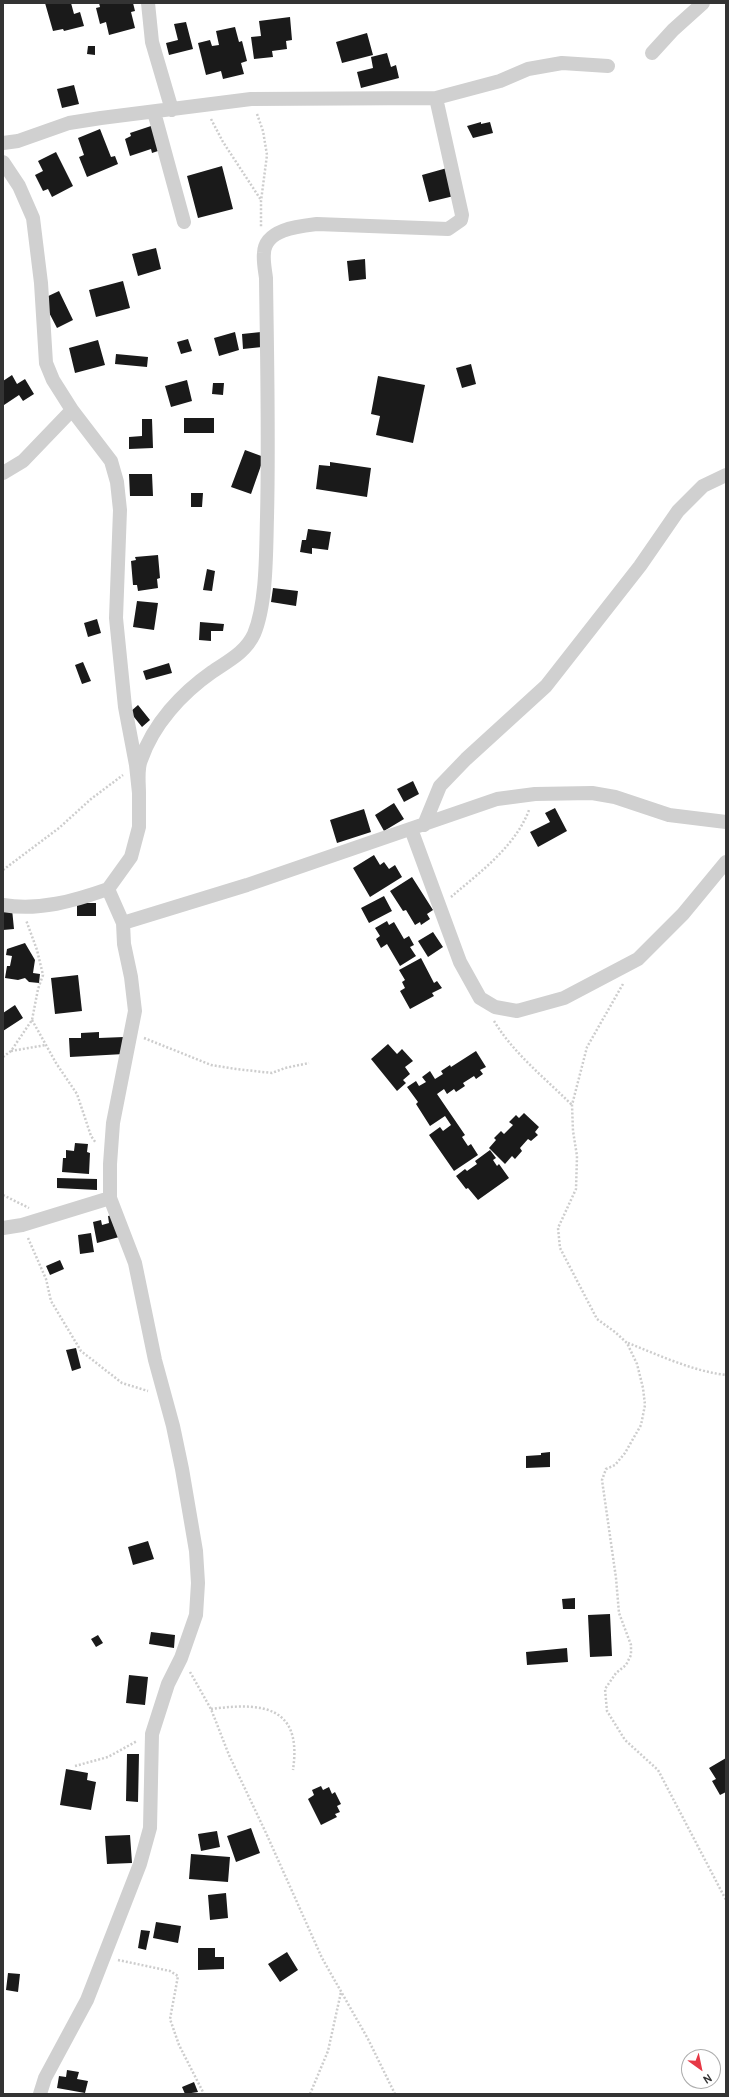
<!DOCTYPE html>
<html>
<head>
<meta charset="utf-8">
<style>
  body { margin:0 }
  #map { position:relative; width:729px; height:2097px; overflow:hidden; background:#fff; font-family:Overpass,sans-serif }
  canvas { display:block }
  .frame { position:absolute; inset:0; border:4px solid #333; pointer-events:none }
  .north { position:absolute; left:681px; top:2049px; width:40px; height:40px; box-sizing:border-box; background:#fff; border:1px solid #adadad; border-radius:50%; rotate:147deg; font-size:11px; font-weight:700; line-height:16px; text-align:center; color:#333 }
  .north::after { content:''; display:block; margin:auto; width:14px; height:18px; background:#e63946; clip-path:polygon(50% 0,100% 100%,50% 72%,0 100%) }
</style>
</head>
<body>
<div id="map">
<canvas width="729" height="2097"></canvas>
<div class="frame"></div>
<div class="north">N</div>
</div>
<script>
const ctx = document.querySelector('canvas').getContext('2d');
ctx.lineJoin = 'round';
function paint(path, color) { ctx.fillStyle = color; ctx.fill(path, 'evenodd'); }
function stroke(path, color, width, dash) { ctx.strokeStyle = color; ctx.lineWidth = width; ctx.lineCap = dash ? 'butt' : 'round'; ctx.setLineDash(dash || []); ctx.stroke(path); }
paint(new Path2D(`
  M45,3H71L74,14L80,12L84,26L64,31L63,29L53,31Z
  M99,3H133L135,11L131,12L135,28L109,35L106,22L100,24L96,8L100,7Z
  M290,17L292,40L286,41L287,49L272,51L273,57L254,59L251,37L261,36L259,21Z
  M186,22L193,49L169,55L166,43L178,40L174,24Z
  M235,27L239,42L242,41L247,61L241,63L244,74L223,79L221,71L206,75L198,43L210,40L212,46L219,45L216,31Z
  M367,33L373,55L342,63L336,42Z
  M88,46H95V55L87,54Z
  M387,53L391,67L396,65L399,78L361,88L357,72L373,68L371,57Z
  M74,85L79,104L62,108L57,89Z
  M481,122V124L490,122L493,133L473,138L467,126Z
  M154,125L161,150L152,153L151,149L130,156L125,139L131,136L130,133Z
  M100,129L111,157L115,156L118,164L87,177L79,157L84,155L78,138Z
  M56,152L73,186L52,197L48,189L43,191L35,175L43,171L38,161Z
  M222,166L233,209L198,218L187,176Z
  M447,168L454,196L429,202L422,175Z
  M156,248L161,269L138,276L132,254Z
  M365,259L366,279L349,281L347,261Z
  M123,281L130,308L96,317L89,290Z
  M59,291L73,320L57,328L42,299Z
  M235,332L239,350L219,356L214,338Z
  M261,332L262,347L243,349L242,334Z
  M188,339L192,351L181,354L177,342Z
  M98,340L105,365L75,373L69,348Z
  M116,354L148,357L147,367L115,364Z
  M471,364L476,384L462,388L456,368Z
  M12,375L17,384L25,379L34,394L23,401L19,395L4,405L3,381Z
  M378,376L425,385L413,443L376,435L380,416L371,414Z
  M187,380L192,401L171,407L165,386Z
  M213,383H224L223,395L212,394Z
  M184,418H214V433H184Z
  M142,419H152L153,448L129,449V437L142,436Z
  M245,450L264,457L251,494L231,487Z
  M330,462L371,468L367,497L316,489L319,465L330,466Z
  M129,474H152L153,496H130Z
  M191,493H203L202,507H191Z
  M308,529L331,532L328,550L312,548V554L300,552L302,540H306Z
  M158,555L160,578L157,579L158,588L138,591L137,585H133L131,561L136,560L135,557Z
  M207,569L215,571L212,591L203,590Z
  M273,588L298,591L296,606L271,602Z
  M137,601L158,603L154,630L133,627Z
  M97,619L101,633L88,637L84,623Z
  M200,622L224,624L223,631H211V641L199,640Z
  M83,662L91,681L82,684L75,665Z
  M169,663L172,673L146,680L143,671Z
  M138,705L150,720L142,727L130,712Z
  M413,781L419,794L404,802L397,789Z
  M394,803L404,819L384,831L375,815Z
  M555,808L567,831L538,847L530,832L550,822L545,813Z
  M364,809L371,832L337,843L330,820Z
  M374,855L380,865L384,862L389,869L395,865L402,877L370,897L353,868Z
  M412,877L433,910L427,914L430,919L421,925L420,922L415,925L406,910L403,911L390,891Z
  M384,896L392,911L369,923L361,908Z
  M77,903H96V916H77Z
  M12,909L14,929L3,930V910Z
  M387,921L389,925L394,922L404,939L409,936L414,945L410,947L416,956L400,966L387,944L381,948L376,939L380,936L375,928Z
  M433,932L443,947L428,957L418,941Z
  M25,943L35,960L33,973L40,974L39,983L29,982L25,978L18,980L5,978L7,966H10L12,956L6,955L7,949Z
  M421,958L434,983L437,981L442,988L432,993L434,996L410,1009L400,991L405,988L402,982L405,980L399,970Z
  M78,975L82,1011L55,1014L51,978Z
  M15,1005L23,1018L3,1031V1013Z
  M99,1032V1038L124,1037V1054L70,1057L69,1038H81V1033Z
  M388,1044L397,1054L402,1049L413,1061L405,1067L410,1074L403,1080L406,1083L397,1091L371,1059Z
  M476,1051L486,1067L480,1070L483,1074L476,1079L474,1076L463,1083L465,1086L456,1092L454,1089L447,1094L444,1089L437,1094L465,1135L462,1137L468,1146L471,1144L478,1155L454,1171L429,1135L440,1127L443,1131L451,1125L445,1116L430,1126L416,1104L418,1102L407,1087L416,1081L419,1086L426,1082L422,1077L430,1071L435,1079L443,1074L441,1071L450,1065L451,1067Z
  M524,1113L539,1127L535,1132L538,1135L531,1141L528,1139L520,1148L522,1151L515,1159L512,1156L505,1164L489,1148L496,1140L494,1138L501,1131L504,1134L513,1125L509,1122L516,1115L519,1118Z
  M75,1143L88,1144L87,1152L90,1153L89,1174L62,1172L63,1158H66V1150L74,1151Z
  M490,1150L496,1158L493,1160L497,1166L499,1164L509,1178L478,1200L468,1188L466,1189L456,1176L465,1169L467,1171L477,1164L475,1161Z
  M57,1178L97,1179V1190L57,1188Z
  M114,1215L119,1237L97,1243L93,1222L101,1220L102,1225L109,1223L108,1216Z
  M91,1233L94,1252L80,1254L78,1235Z
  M60,1260L64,1269L50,1275L46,1266Z
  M76,1348L81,1368L72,1371L66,1350Z
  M550,1452V1467L526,1468V1456L541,1455V1453Z
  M148,1541L154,1559L133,1565L128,1547Z
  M575,1598V1609H563L562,1599Z
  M610,1614L612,1656L590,1657L588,1615Z
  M151,1632L175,1635L174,1648L149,1644Z
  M98,1635L103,1643L96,1647L91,1639Z
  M567,1648L568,1662L527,1665L526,1652Z
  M129,1675L148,1677L145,1705L126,1703Z
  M127,1754H139L138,1802L126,1801Z
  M726,1758V1792L720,1795L712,1781L716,1779L709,1768Z
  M66,1769L88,1773L87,1780L96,1782L91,1810L60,1805Z
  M321,1786L323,1790L329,1787L332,1794L335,1792L341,1804L337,1806L340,1812L335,1814L337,1817L321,1825L308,1799L314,1795L312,1790Z
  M251,1828L260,1853L236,1862L227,1836Z
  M217,1831L220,1847L201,1851L198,1834Z
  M130,1835L132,1863L107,1864L105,1836Z
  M191,1854L230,1857L228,1882L189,1879Z
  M226,1893L228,1918L210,1920L208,1895Z
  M156,1922L181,1926L178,1943L153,1938Z
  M141,1930L150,1931L146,1950L138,1948Z
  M198,1948H215V1957H224V1969L198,1970Z
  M287,1952L298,1970L280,1982L268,1964Z
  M8,1973L20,1974L18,1992L6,1990Z
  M67,2070L79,2072L77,2079L88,2081L85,2093L57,2088L59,2076L66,2077Z
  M194,2082L198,2092L185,2094L182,2087Z`), '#1a1a1a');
stroke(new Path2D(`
  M257,114L263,131L267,155L261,201V227
  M211,119L223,142L261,200
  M3,870L59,828L91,799L123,775
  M451,897C480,872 515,847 529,810
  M623,984L587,1047L572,1105L573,1131L577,1156L576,1189L558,1228L560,1248L597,1319L615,1332L627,1343L637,1364L643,1388L645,1405L641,1425L625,1453L615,1465L606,1469L602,1480L616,1578L619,1613L631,1645V1655L626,1665L616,1673L605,1689L607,1711L625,1740L658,1770L726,1900
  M32,1020L56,1063L77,1094L91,1136L96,1143
  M494,1021C514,1054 545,1078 572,1105
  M144,1038L211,1065L236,1069L272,1073L285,1068L309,1063
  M11,1051L46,1045
  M3,1057L11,1051L32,1020L38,989L43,975L37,950L26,920
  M3,1195L29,1208
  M28,1238L46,1279L51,1301L81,1351L122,1383L148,1391
  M628,1343C659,1355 692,1371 726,1375
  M190,1672L211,1709L229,1755L266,1833L322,1958L368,2039L395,2094
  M211,1709C244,1705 290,1700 294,1745C295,1753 294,1762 293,1770
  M75,1766L108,1757L137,1741
  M118,1960L170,1971L178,1976L170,2019L179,2045L204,2094
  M310,2094L328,2051L341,1992`), '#cdcdcd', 2.5, [2, 2]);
stroke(new Path2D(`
  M148,3L152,42L172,110
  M652,53L673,30L703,3
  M154,112L184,222
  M3,143L18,141L69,123L101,118L251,99L436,98L500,81L528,69L562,63L608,66
  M3,162L19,186L33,218L41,283L46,363L53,380L72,410L111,461L117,482L120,510L116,618L125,707L136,765L139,793V827L131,857L108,889L123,923
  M3,473L23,461L72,410
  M139,793C139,783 137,769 141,760C153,724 182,693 212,672C228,661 246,652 254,634C267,603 266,550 267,517C269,437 267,357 266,278C265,270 263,261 264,253C265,229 300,226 317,224L448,229L461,220L462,215L436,98
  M424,825L440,786L466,759L546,686L640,566L678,511L703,486L726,475
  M411,829L460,962L480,998L495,1007L517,1011L564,998L638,959L683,914L726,862
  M3,905C39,911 74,901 108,889
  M3,1228L22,1225L110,1198
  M40,2094L45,2078L87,2000L140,1864L150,1828L152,1734L168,1684L181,1658L196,1615L198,1583L196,1551L182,1469L173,1426L155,1360L135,1263L110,1198V1164L113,1123L135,1011L131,977L124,944L123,923L247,885L497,799L535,794L592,793L615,797L669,815L726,822`), '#d0d0d0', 14);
</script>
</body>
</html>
